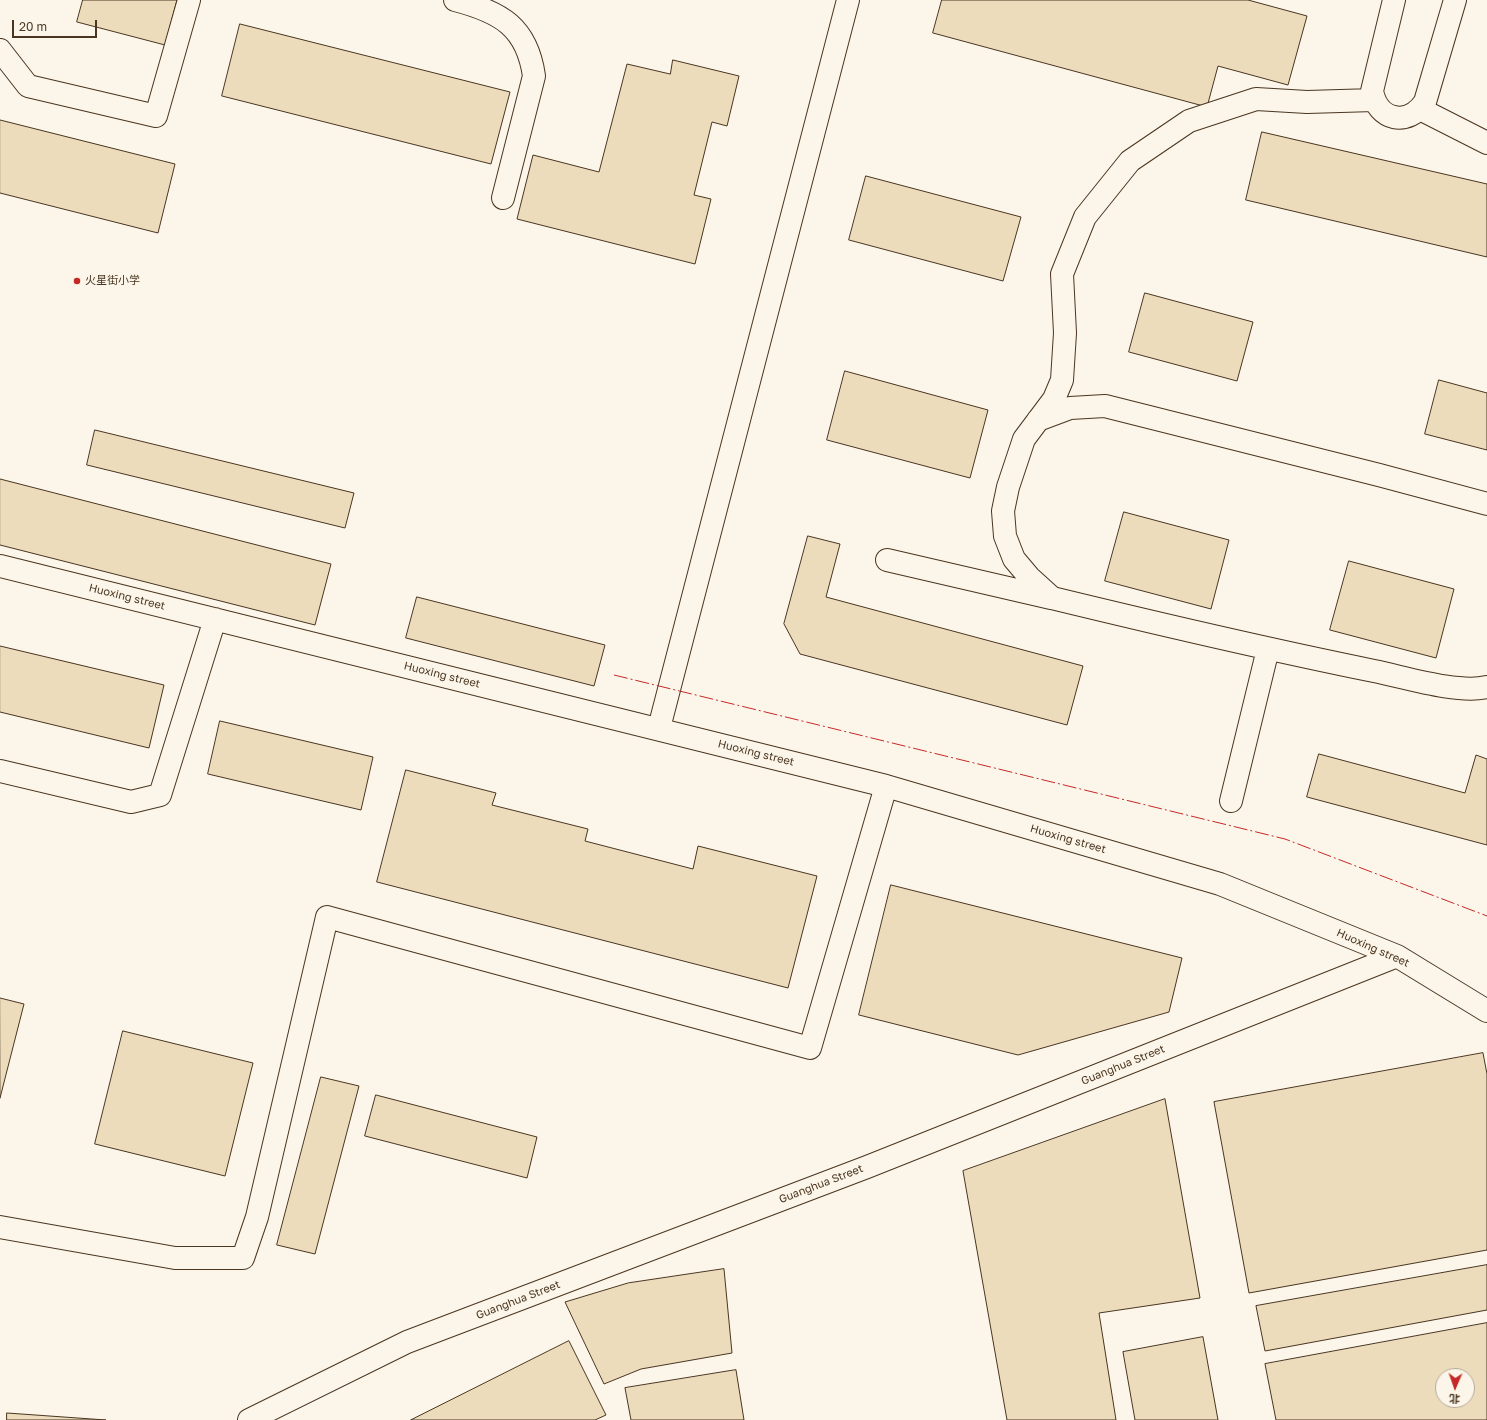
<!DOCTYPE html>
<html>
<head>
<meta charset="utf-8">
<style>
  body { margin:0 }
  #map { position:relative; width:1487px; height:1420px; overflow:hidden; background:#fbf6e9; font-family:"Golos Text","Noto Sans SC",sans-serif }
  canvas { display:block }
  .north { position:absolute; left:1435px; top:1368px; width:40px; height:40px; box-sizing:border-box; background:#fbf6e9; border:1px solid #b4a999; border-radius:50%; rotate:182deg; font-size:11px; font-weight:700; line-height:16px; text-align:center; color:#4a3520 }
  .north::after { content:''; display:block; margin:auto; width:14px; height:18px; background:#c62828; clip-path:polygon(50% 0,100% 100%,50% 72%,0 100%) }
  .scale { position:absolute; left:12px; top:20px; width:85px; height:18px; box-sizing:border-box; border:2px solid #4a3520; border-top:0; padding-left:5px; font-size:12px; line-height:14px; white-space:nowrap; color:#4a3520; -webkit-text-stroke:3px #fbf6e9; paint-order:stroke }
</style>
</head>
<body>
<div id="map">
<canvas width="1487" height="1420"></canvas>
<div class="north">北</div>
<div class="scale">20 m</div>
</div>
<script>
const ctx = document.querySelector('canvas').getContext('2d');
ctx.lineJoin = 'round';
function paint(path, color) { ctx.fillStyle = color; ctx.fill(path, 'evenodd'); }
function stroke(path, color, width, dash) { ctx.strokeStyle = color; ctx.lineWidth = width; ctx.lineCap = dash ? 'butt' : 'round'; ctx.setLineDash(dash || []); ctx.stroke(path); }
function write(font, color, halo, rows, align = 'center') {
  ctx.font = font + ' "Golos Text","Noto Sans SC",sans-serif'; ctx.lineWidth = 3; ctx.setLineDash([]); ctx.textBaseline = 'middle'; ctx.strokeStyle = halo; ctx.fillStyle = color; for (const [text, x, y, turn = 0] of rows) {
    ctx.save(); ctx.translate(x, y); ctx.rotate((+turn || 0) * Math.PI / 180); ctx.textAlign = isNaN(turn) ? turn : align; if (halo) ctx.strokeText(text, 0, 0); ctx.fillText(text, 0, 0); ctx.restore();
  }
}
const building = new Path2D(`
  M83,0H177L165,45L77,22Z
  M942,0H1248L1307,16L1288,85L1218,66L1207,107L933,33Z
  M240,24L510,92L491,164L222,96Z
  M673,60L739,76L727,126L712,122L694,195L711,199L695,264L517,219L533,155L599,172L627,64L670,74Z
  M0,120L175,164L158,233L0,193Z
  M1262,132L1487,184V257L1246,200Z
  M866,176L1021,217L1003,281L849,240Z
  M1145,293L1253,322L1237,381L1129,352Z
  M845,371L988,410L970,478L827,440Z
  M1439,380L1487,393V450L1425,434Z
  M95,430L354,493L345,528L87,465Z
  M0,479L331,564L315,625L0,545Z
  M1124,512L1229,540L1211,609L1105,581Z
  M808,536L840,544L826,597L1083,666L1067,725L800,654L784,624Z
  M1349,561L1454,589L1436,658L1330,630Z
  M417,597L605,645L594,686L406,638Z
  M0,646L164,685L149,748L0,712Z
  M220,721L373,757L361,810L208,774Z
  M1319,754L1465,793L1476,755L1487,759V845L1307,797Z
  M406,770L496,793L492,805L588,829L585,841L693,869L698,846L817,876L788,988L377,882Z
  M891,885L1182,958L1169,1012L1018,1055L859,1015Z
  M0,998L24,1004L0,1098Z
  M123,1031L253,1063L225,1176L95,1144Z
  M1483,1053L1487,1074V1250L1249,1293L1214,1102Z
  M321,1077L359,1086L315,1254L277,1245Z
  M376,1095L537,1137L527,1178L365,1136Z
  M1165,1099L1200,1298L1099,1313L1116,1420H1007L963,1171Z
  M1487,1265V1310L1265,1351L1256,1306Z
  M724,1269L732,1353L641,1369L604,1384L565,1302L628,1283Z
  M1487,1323V1420H1276L1265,1364ZM1443,1376H1467V1400H1443Z
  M1203,1337L1218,1420H1135L1123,1352Z
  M569,1341L606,1415L595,1420H411Z
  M736,1370L744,1420H631L625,1388Z
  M7,1413L106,1420H7Z`);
paint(building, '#ecdcbc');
stroke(building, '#4a3520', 1);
const minor = new Path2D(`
  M455,0C501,12 527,27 534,76L503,198
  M1394,0L1372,91C1378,121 1408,127 1425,102L1455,0
  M0,50L28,86L156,116L189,0
  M1374,100L1307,102L1256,99L1189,121L1130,161L1085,217L1062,274L1065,333L1062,380L1054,399L1024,439L1008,487L1003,511L1005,536L1014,559L1030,578L1052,598C1159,624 1266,649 1374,671C1404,677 1458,694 1487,687
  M1420,109L1487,143
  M1038,420L1070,408L1105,406L1379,475L1487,504
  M887,560L1051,598
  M0,566L886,786L1220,884L1397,956L1487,1011
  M659,728L848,0
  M0,771L131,802L160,795L215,619
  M1231,801L1268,649
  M0,1227L175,1258H243L257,1217L327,917L810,1048L886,786
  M249,1420L407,1342L867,1167L1397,956`);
stroke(minor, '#4a3520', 24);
stroke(minor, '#fbf6e9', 22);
stroke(new Path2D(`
  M614,675L1285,839L1487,916`), '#c62828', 1, [14, 3, 2, 3]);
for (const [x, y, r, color] of [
  [77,281,4,"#c62828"]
]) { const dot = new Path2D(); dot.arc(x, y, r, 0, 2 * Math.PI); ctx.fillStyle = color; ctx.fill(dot); stroke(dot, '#fbf6e9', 1.5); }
write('11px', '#4a3520', '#fbf6e9', [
  ["火星街小学",85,281]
], 'left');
write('11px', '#4a3520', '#fbf6e9', [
  ["Huoxing street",127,597,14],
  ["Huoxing street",442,675,14],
  ["Huoxing street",756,753,14],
  ["Huoxing street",1068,839,16],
  ["Huoxing street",1373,948,24],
  ["Guanghua Street",1123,1065,-22],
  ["Guanghua Street",821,1184,-21],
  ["Guanghua Street",518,1300,-21]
]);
</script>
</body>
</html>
